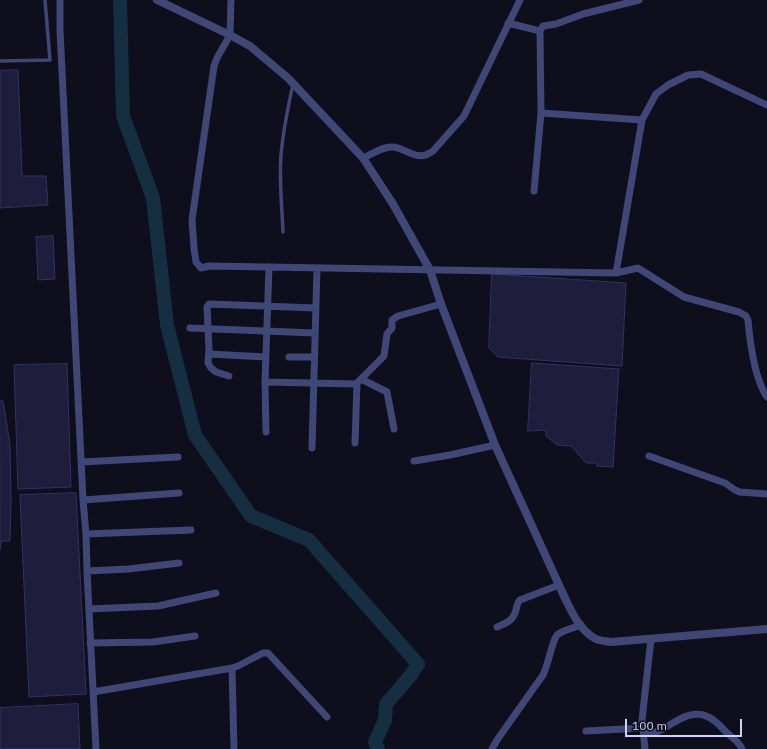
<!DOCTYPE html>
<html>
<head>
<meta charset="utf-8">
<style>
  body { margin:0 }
  #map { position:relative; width:767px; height:749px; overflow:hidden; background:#0e0e1d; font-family:"IBM Plex Sans",sans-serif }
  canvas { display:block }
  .scale { position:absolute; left:625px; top:719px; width:117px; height:18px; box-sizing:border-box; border:2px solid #d0d3f9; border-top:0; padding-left:5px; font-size:12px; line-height:14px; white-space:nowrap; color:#d0d3f9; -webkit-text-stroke:3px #0e0e1d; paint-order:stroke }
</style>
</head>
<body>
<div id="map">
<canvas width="767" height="749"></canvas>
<div class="scale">100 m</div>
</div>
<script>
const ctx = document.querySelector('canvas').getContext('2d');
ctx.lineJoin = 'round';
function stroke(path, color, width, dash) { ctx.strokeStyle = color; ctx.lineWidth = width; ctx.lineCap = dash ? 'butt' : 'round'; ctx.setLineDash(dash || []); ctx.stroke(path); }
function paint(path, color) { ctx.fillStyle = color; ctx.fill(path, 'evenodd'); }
stroke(new Path2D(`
  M120,0L123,116L153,198L167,325L195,435L251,516L309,540L418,664L411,675L386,704L385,720L375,742L378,749`), '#152e41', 14);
const building = new Path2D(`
  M18,70L22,176H46L48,205L0,208V71Z
  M53,236L55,279L38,280L36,237Z
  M492,274L626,283L622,366L498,357L489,348Z
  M532,363L619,369L613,467L597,466L596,463H586L571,446L557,445L551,440L546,436V430L528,431Z
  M67,364L71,487L18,489L14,365Z
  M0,401H3L10,444L11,502L10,541H1L0,550Z
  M76,493L86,694L29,697L20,495Z
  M78,704L80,749H0V708Z`);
paint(building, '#1e1d3b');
stroke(building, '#333264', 1);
stroke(new Path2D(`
  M0,61L50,60L45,0
  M283,232C282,207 279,181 281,155C283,131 288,107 293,84`), '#3f4776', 3.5);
stroke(new Path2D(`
  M60,0V30L83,500L86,534L87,571L96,749
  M231,0L230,35L217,58L214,66L192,220L194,248L196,262L201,268L209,266L616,273L642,120L656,94L668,85L688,75L701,74L767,105
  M508,23L540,31L543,26L556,24L583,14L639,0
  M541,113L642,120
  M363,158C372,154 383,146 393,147C409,149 417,163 433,151L464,116L520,0
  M534,191L541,113L540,31
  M616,273L638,268L684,297L739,312L746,316L748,320C750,343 754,378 767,397
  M190,328L315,333
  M209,354L266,357
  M289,357H314
  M229,376L216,372L211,368L208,363L209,349L207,307L209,304L316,308
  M361,379L387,392L394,429
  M265,382L356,384
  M266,432L265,382L269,267
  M355,443L357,383L384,356L387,334L392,328V320L398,316L441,304
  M312,448L317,268
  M649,456L725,483L735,490L740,492L767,494
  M414,461L450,455L495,445
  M81,462L178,457
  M83,500L179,493
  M86,534L191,530
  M87,571L129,569L179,563
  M89,609L158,606L216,593
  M497,627C507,623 513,621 516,610C517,606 517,603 520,600L559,585
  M90,643L153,642L195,636
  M232,668L234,749
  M93,692L232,668L238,666L263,653H268L327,717
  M586,731L643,728
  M644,734C649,733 654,733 659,731C666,728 673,722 680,719C700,709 712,716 725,731C731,737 739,741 742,749
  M492,749L497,740L543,675C548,666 552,641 557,635C562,630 574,628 581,625
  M645,749L642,720L651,639`), '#3f4776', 7);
stroke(new Path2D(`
  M157,0L230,35L250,46L288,78L363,158L393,204L430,270L441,304L495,445L564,596C571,611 580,631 596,639C600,641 606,641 611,642L767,629`), '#3f4776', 8);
</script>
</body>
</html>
